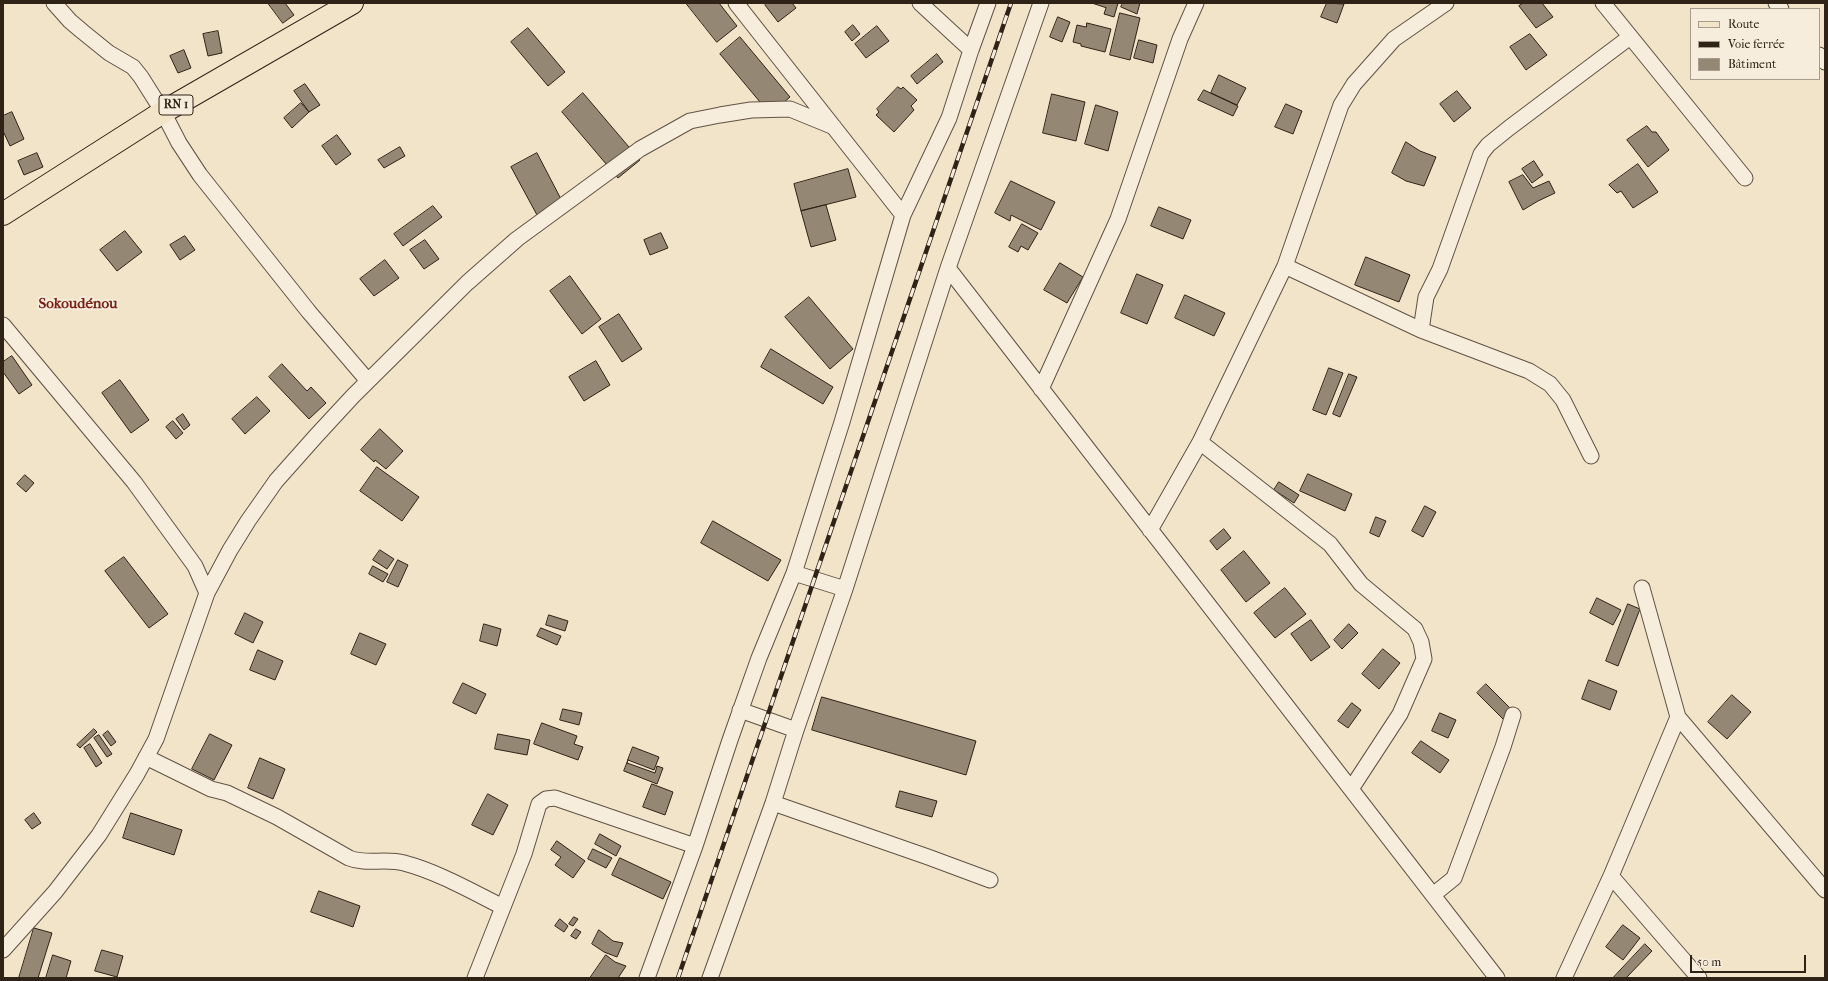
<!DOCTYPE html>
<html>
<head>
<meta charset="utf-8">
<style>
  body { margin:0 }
  #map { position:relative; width:1828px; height:981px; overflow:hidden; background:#f2e4c9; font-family:"IM FELL French Canon",serif }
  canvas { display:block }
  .frame { position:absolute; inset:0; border:4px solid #2f2216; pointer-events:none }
  .legend { position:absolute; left:1690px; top:8px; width:130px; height:72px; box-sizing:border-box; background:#f7eddc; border:1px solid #a79c8d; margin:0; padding:5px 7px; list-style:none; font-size:12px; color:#2f2216 }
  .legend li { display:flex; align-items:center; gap:8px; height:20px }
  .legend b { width:20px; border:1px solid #a79c8d }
  .scale { position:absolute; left:1690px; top:955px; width:116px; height:18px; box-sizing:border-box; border:2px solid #2f2216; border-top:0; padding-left:5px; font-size:12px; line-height:14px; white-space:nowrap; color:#2f2216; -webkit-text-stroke:3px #f7eddc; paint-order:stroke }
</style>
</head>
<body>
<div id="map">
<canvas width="1828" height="981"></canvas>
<div class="frame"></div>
<ul class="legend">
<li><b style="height:5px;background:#f2e4c9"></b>Route</li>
<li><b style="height:5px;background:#2f2216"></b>Voie ferrée</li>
<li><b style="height:11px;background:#948773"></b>Bâtiment</li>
</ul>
<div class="scale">50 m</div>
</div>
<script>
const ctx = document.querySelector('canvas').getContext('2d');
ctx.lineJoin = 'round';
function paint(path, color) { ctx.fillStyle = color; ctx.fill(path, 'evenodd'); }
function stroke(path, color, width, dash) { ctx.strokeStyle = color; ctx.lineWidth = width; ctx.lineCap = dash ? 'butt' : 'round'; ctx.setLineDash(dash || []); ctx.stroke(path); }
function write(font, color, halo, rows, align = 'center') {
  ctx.font = font + ' "IM FELL French Canon",serif'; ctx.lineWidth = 3.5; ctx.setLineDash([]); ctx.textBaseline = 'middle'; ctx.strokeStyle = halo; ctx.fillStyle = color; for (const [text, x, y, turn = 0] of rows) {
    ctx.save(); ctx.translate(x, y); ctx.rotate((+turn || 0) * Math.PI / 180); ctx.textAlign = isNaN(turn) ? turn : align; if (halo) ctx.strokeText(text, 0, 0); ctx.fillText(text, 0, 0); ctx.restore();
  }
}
const building = new Path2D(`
  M268,3H285L294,15L283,23Z
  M686,3H719L737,26L717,42Z
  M767,3H792L796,8L778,22L765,5Z
  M1092,3H1118L1114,17L1104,14L1106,8Z
  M1123,3H1140L1137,14L1121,7Z
  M1327,3L1344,4L1337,23L1321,17Z
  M1524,3H1542L1553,17L1536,28L1519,6Z
  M1120,13L1140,18L1130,60L1110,55Z
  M1058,17L1070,22L1062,42L1050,37Z
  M1087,23L1111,29L1105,52L1081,46V44L1073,42L1077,25L1086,27Z
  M853,25L860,34L852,41L845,32Z
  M877,26L889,41L866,58L855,44Z
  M528,28L565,72L548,86L511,42Z
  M218,31L222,53L208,56L203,34Z
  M1530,34L1547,55L1526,70L1510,47Z
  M740,37L790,97L770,114L720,54Z
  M1139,40L1157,45L1153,63L1134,58Z
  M184,50L191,68L178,73L170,56Z
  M937,54L943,62L917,84L911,76Z
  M1219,75L1246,88L1237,105L1211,93Z
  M305,84L320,105L309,112L294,91Z
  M898,87L901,89L903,87L917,100L911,106L914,110L894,132L876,115L879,112L877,109Z
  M1204,90L1238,106L1233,116L1198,100Z
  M1457,91L1471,108L1454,122L1440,104Z
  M583,93L640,160L618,178L562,112Z
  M1052,94L1085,102L1076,141L1043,133Z
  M301,103L309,112L292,128L284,118Z
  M1286,104L1302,111L1293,134L1275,127Z
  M1096,105L1118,112L1108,151L1085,144Z
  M12,112L24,139L10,146L3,131V116Z
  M1647,126L1652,132H1656L1669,150L1648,167L1627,140Z
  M337,135L351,154L336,165L322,146Z
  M1406,142L1420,151L1436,157L1424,186L1406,181L1392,173Z
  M400,147L405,156L384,168L378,160Z
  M37,153L43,167L24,175L18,161Z
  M537,153L562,201L537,215L511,167Z
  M1534,161L1543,175L1532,183L1522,169Z
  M1638,164L1658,192L1633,208L1621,191L1617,193L1609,185Z
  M848,169L856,197L801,211L794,184Z
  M1523,175L1533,188L1549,181L1555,193L1538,201L1523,210L1509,182Z
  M1011,181L1055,202L1041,230L1011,215L1010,221L995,213Z
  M826,205L836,240L811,247L801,211Z
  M433,206L442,217L403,246L394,234Z
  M1159,207L1191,220L1183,239L1151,226Z
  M1022,224L1038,233L1028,250L1021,246L1018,252L1009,247Z
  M125,231L142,252L117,271L100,250Z
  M661,233L668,248L650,255L644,240Z
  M185,236L195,250L180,260L170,245Z
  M425,240L439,259L424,269L410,250Z
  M1366,257L1410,275L1399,302L1355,285Z
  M385,260L399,278L374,296L360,279Z
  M1060,263L1083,277L1067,303L1044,290Z
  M1137,274L1163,285L1147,324L1121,313Z
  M570,276L601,319L582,334L550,291Z
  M1185,295L1225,313L1214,336L1175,318Z
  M809,297L853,349L830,369L785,317Z
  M619,314L642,349L622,362L599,327Z
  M771,349L833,387L823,404L761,367Z
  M12,356L32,385L19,394L3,372V362Z
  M596,361L610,385L584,401L569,377Z
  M282,364L307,391L311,387L326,403L309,419L269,377Z
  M1329,368L1343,373L1326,415L1313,410Z
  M1349,374L1357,377L1340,417L1333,414Z
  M120,380L149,420L131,433L102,393Z
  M257,397L270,411L245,434L232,419Z
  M183,414L190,425L184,430L176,419Z
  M173,421L183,433L176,439L166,427Z
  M380,429L403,451L386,469L375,460L374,462L361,450Z
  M377,467L419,497L402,521L360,491Z
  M1308,474L1352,494L1345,511L1300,491Z
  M25,475L34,483L26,492L17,484Z
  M1279,482L1299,495L1294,503L1274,490Z
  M1425,506L1436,512L1423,537L1412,531Z
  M1376,517L1386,521L1379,537L1370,533Z
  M713,521L781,560L768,581L701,543Z
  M1224,529L1231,538L1217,550L1210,541Z
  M380,550L394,559L387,569L373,560Z
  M1244,551L1270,583L1246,602L1221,570Z
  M124,557L168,614L149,628L105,571Z
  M398,560L408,565L398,587L387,582Z
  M373,566L388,574L383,582L369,574Z
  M1285,588L1306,614L1275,638L1254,613Z
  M1597,598L1621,610L1613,625L1590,613Z
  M1628,604L1640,609L1618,666L1606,661Z
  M245,613L263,622L253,643L235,634Z
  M549,615L568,621L565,631L546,625Z
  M1311,620L1330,647L1311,661L1291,634Z
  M484,624L501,629L497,646L480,641Z
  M1349,624L1358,633L1342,649L1334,640Z
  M541,628L561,636L557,645L537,636Z
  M360,633L386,644L376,665L351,654Z
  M1383,649L1400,663L1379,689L1362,674Z
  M258,650L283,661L275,680L250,670Z
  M1589,680L1617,691L1610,710L1582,699Z
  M463,683L486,694L476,714L453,703Z
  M1486,684L1513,711L1504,720L1477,693Z
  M1732,695L1751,712L1727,739L1708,722Z
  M822,697L976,741L966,775L812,730Z
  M1352,703L1361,710L1348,728L1338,721Z
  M563,709L582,713L579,725L560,720Z
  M1440,713L1456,720L1448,738L1432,731Z
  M542,723L577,736L574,744L583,747L578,760L534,744Z
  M94,729L97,732L80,748L77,745Z
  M108,731L116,742L111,746L103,735Z
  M210,734L232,745L214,780L192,769Z
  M498,734L530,740L527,755L495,749Z
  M99,735L112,754L107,757L94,738Z
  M1421,741L1449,760L1440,773L1412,753Z
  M90,744L102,763L96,767L84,748Z
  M633,747L659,757L654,770L628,760Z
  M260,758L285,769L273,799L248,788Z
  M628,760L627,763L655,773L657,766L663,768L657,784L624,771Z
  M652,784L673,792L665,815L643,807Z
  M900,791L937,801L932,817L896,807Z
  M488,794L508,805L493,835L472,825Z
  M34,813L41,823L32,829L25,820Z
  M131,813L182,830L174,855L123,838Z
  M600,834L621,846L616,856L595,844Z
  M557,841L585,861L573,878L555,865L561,857L551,850Z
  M593,849L612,858L606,868L588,859Z
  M620,858L671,882L663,899L612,875Z
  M319,891L360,906L353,927L311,912Z
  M574,917L578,919L573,926L569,924Z
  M560,919L568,926L564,932L555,926Z
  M1623,925L1640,938L1623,960L1606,947Z
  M34,928L52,933L38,978H19Z
  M576,929L581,932L576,939L571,936Z
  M599,930L613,941L623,943L617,957L604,952L592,944Z
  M1645,944L1652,951L1626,978H1613Z
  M102,950L123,956L117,977L95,971Z
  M53,955L71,961L66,978H46Z
  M606,955L615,962L626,966L618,978H590Z`);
paint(building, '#948773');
stroke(building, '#2f2216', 1);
const street = new Path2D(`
  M54,3L70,21L83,32L109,53L133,67L141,77L163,112L179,143L200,175L309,312L368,381
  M736,3L903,215
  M920,3L971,50
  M1603,3L1745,178
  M1776,3L1781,9
  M1819,55L1825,62
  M1285,266L1421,330L1529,371L1550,384L1563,400L1591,456
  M948,268L1497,978
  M3,325L134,482L195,566L207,593
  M1421,330L1426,297L1440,269L1481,154L1488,145L1509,128L1630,37
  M1041,389L1118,219L1180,39L1196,3
  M1200,442L1330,544L1361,584L1415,629L1421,642L1424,659L1400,714L1351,789
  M1150,530L1200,442L1285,266L1341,105L1354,84L1394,39L1446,3
  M794,573L845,589
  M740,710L796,730
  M1678,717L1825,890
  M146,757L211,789L227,793L277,817L349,858C366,865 385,858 404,863C438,872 471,891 503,907
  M773,803L928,857L990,880
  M1611,876L1699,978
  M1433,895L1454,878L1503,747L1513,715
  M3,950L55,892L99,835L137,774L156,739L207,593L230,550L248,521L276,481L316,436L353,396L467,283L517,239L640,149L690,121L720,115L751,110L790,109L834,127
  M475,978L524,854L539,804L546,799L555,798L695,846
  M647,978L695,846L730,740L759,658L794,573L842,422L903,215L949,118L971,50L988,3
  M710,978L773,803L796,730L845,589L948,268L1041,3
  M1564,978L1611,876L1678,717L1642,588`);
const primary = new Path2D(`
  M3,214L163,112L352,3`);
stroke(street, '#605243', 17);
stroke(primary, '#2f2216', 24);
stroke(street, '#f7eddc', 15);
stroke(primary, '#f2e4c9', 22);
const rail = new Path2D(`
  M678,978L1011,3`);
stroke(rail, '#2f2216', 4.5);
stroke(rail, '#f7eddc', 3, [9]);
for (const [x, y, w] of [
  [176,105,34]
]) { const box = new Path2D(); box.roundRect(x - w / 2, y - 10, w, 20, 3); ctx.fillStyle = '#f7eddc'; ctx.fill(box); stroke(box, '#2f2216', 1); }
write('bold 12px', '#2f2216', null, [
  ["RN 1",176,105]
]);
write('bold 15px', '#7a1f14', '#f7eddc', [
  ["Sokoudénou",78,304]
]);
</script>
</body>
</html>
